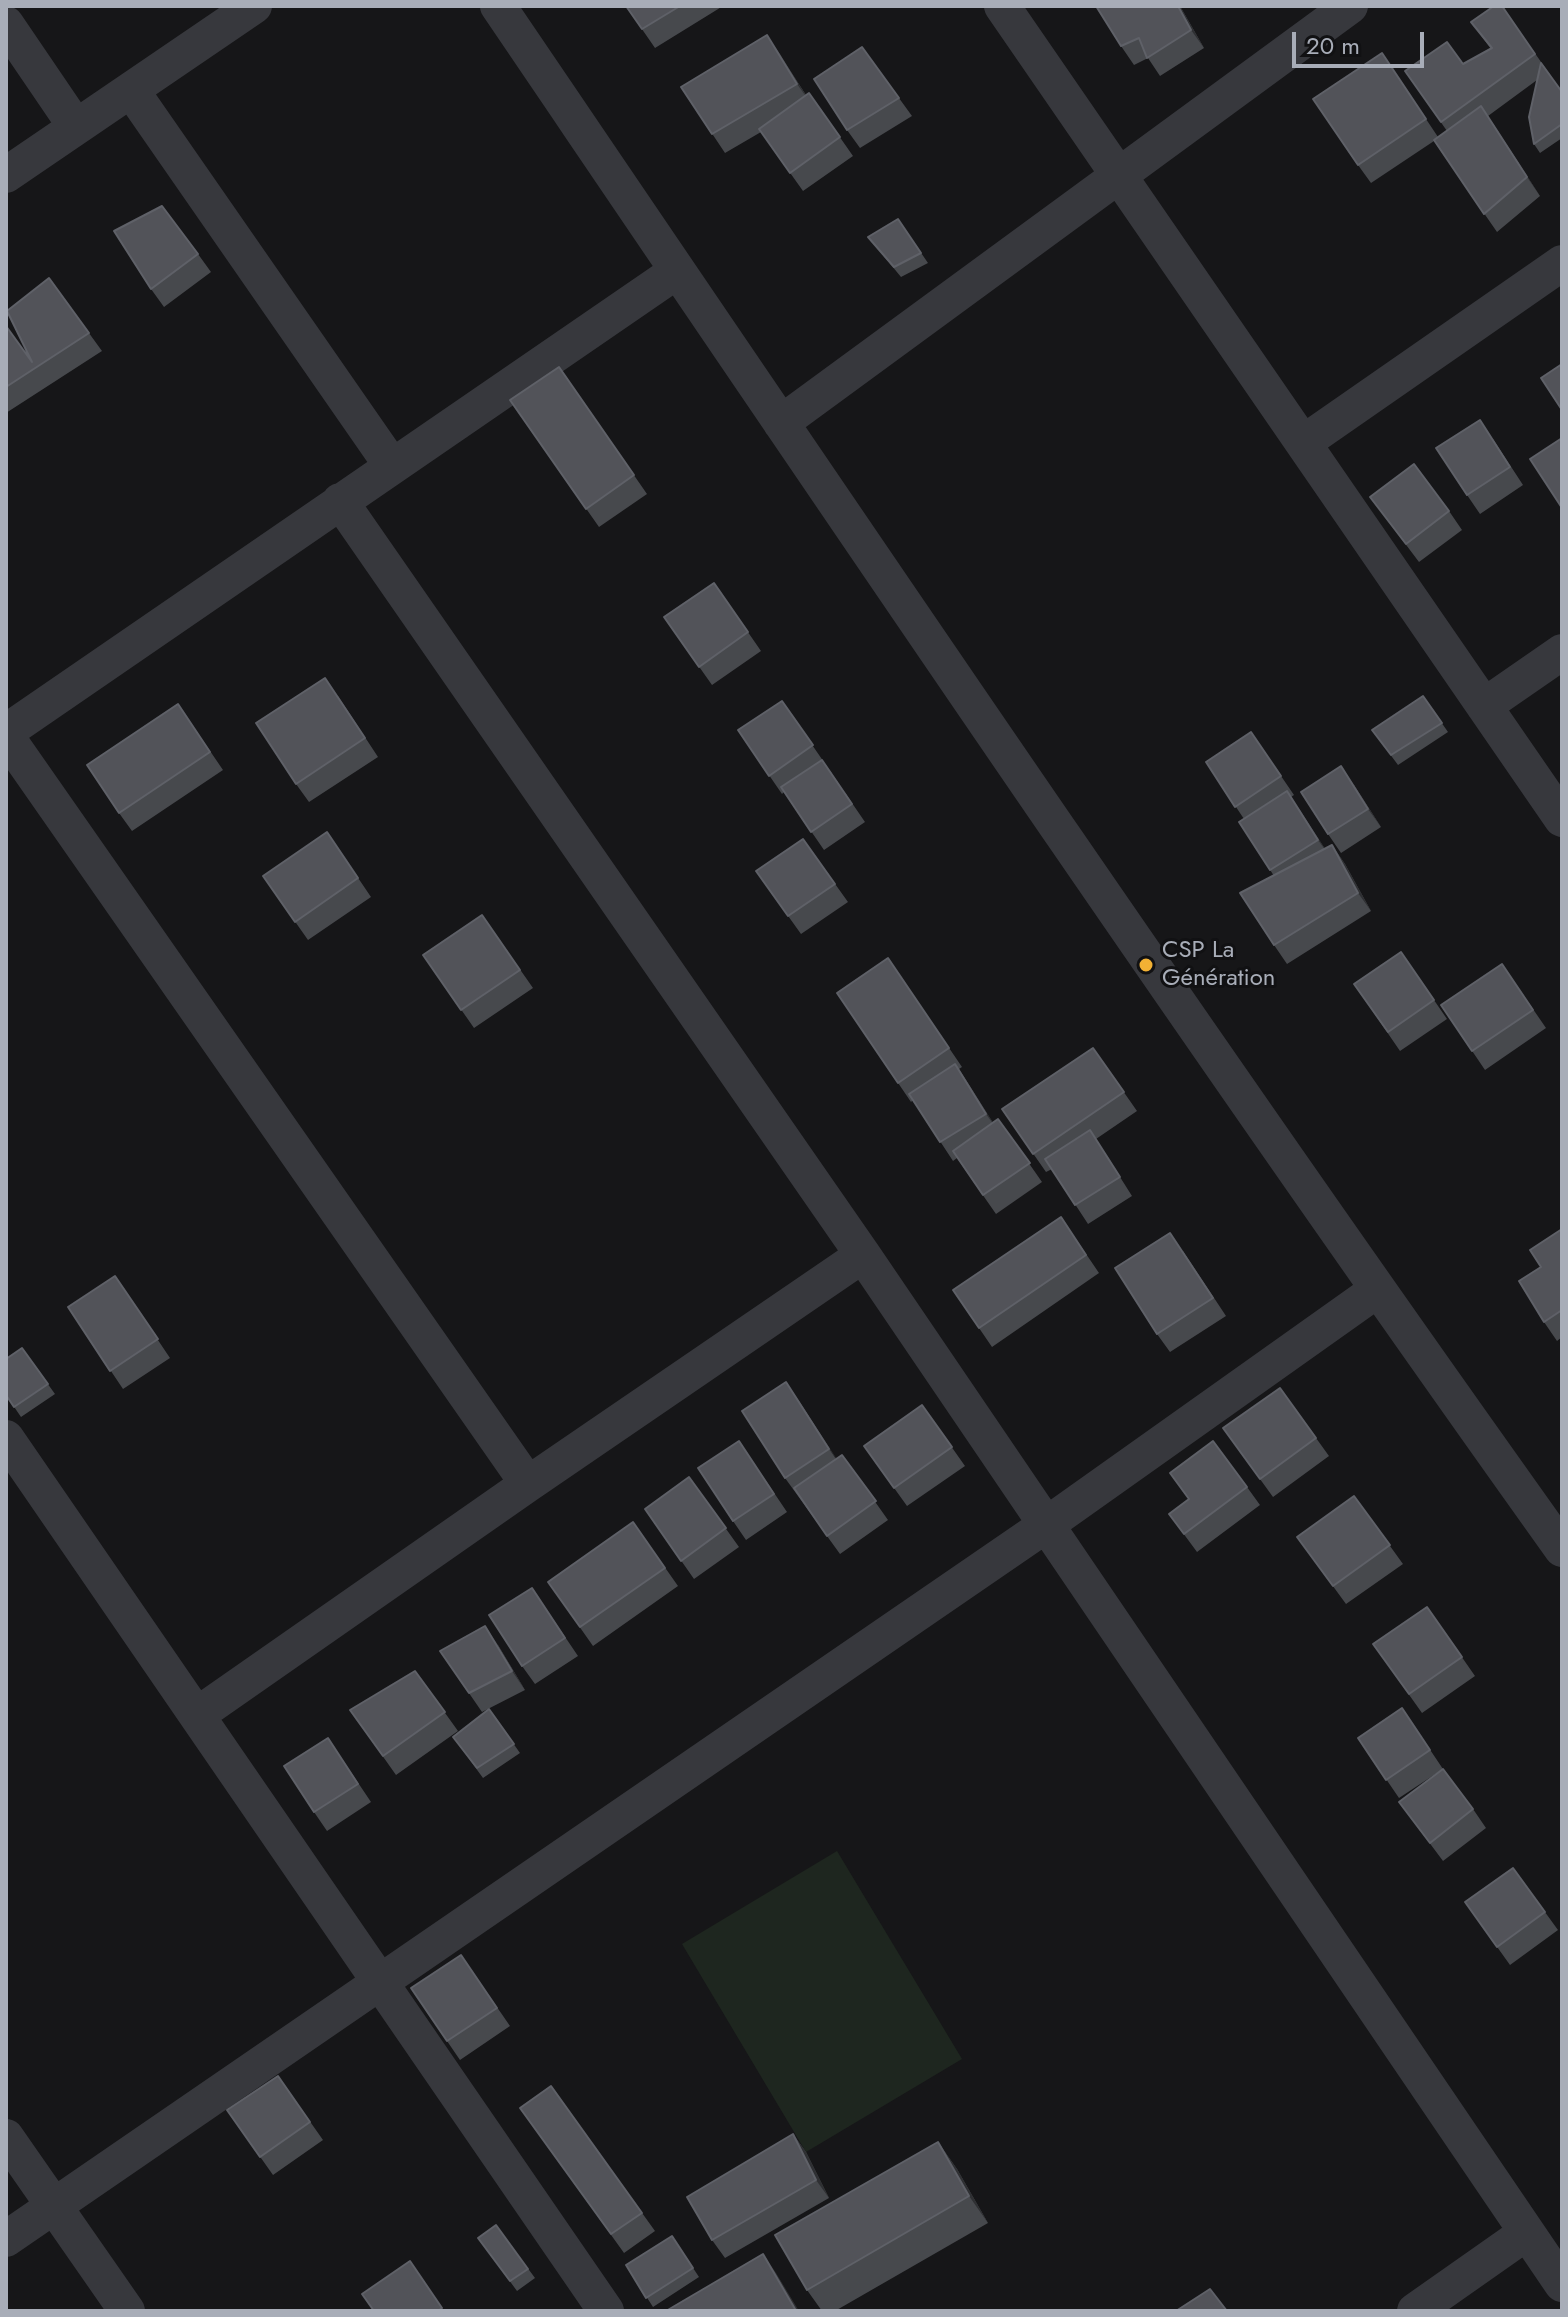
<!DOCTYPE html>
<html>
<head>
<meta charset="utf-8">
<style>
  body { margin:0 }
  #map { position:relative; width:1568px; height:2317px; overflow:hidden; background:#161618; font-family:Jost,sans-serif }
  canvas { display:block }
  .frame { position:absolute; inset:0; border:8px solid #a8adb8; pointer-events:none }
  .scale { position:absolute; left:1292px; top:32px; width:132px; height:36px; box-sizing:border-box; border:4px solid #a8adb8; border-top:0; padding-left:10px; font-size:24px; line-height:28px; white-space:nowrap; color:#a8adb8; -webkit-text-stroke:6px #111113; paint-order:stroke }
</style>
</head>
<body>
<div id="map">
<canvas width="1568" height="2317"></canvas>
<div class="frame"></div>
<div class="scale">20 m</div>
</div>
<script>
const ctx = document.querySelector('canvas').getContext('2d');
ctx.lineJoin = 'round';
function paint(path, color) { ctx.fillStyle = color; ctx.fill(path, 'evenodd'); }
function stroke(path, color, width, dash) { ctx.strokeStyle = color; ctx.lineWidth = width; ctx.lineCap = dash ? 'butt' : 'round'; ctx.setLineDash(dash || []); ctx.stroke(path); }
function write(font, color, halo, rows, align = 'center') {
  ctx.font = font + ' Jost,sans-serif'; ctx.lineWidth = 6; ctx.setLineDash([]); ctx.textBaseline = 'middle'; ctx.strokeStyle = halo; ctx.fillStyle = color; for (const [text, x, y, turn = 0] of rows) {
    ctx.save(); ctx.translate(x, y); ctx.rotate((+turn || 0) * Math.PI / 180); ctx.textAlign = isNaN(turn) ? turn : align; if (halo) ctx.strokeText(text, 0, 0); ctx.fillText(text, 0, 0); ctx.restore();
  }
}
paint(new Path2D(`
  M837,1851L962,2059L806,2152L682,1944Z`), '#1e261f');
stroke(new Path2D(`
  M498,6C849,523 1199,1041 1562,1549
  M1002,6L1562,819
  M6,24L76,127
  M131,90L392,466
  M6,175L254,6
  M781,423L1350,6
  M1303,443L1562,263
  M340,501L863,1255L1562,2284
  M1484,706L1562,652
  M6,732L677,271
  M6,736L528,1484
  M6,1438L606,2311
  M197,1715L528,1484L863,1255
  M6,2137L127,2311
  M6,2239L1046,1525L1377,1290
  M1415,2311L1526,2233`), '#37383d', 36);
paint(new Path2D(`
  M626,6H723L655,48Z
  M1180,6L1204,48L1160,76L1148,58L1134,65L1121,46Z
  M1502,6L1562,92V138L1540,153L1534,144L1537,80L1488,116L1540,196L1497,232L1434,141L1371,183L1358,165L1382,53L1438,137L1447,131L1405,71L1463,64L1491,49L1471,22Z
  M767,35L806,95L809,93L853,156L803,191L761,132L725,153L681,87Z
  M862,47L912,116L860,148L847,130Z
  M898,219L928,263L901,277L868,237Z
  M198,254L211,272L164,307L151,289Z
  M49,278L102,351L6,413V326L32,362Z
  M559,367L647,494L599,527L510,400Z
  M1493,439L1523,485L1480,514L1467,495Z
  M1370,497L1449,511L1462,530L1419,562Z
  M714,583L761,651L712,685L664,617Z
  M338,696L378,757L309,802L296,784Z
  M1423,696L1448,732L1398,765L1372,730Z
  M782,701L865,822L824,850L784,792L782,794L738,730Z
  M178,704L223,770L132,831L119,813Z
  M1251,732L1294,795L1291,797L1325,849L1332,845L1345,864L1371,911L1287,964L1274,945V876L1239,822L1244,819L1206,762Z
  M1354,785L1381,827L1341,853L1328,834Z
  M327,832L371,897L308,940L263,876Z
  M803,839L848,902L801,934L756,871Z
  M482,915L533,988L474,1028L423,955Z
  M1401,952L1447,1019L1400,1051L1354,984Z
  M888,958L962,1067L959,1069L993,1123L998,1119L1042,1182L996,1214L957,1158L953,1161L913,1100L911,1102L837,993Z
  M1502,964L1546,1028L1485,1070L1441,1005Z
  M1093,1048L1137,1111L1096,1139L1132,1196L1088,1224L1052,1169L1046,1172L1002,1109Z
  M1061,1217L1099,1273L992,1347L953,1290Z
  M1562,1229V1337L1557,1341L1544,1322L1541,1267Z
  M1183,1251L1226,1316L1170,1352L1157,1334Z
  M115,1276L170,1358L123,1389L68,1307Z
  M22,1348L55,1394L21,1417L6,1395Z
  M1280,1388L1329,1456L1273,1497L1223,1428Z
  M799,1401L836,1459L842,1455L888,1520L840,1554L785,1478Z
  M922,1405L965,1466L907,1506L864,1446Z
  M739,1441L787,1512L746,1540L733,1521Z
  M689,1477L739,1547L694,1579L645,1509Z
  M1247,1487L1260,1505L1197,1552L1169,1514Z
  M1354,1496L1403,1564L1346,1604L1297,1537Z
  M633,1522L678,1586L593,1646L548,1582Z
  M532,1588L578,1656L535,1684L522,1666Z
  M1427,1607L1475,1676L1422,1713L1373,1644Z
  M498,1645L525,1690L482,1712L440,1651Z
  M415,1671L458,1731L396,1775L350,1710Z
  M1402,1708L1443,1769L1399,1798L1358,1738Z
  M489,1709L520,1753L483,1778L453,1737Z
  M328,1738L371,1802L327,1831L314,1812Z
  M1399,1802L1473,1809L1486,1828L1443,1861Z
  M1513,1868L1558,1930L1510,1965L1465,1902Z
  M461,1955L510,2026L460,2060L447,2041Z
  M278,2076L323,2140L273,2175L227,2110Z
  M551,2086L655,2231L624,2253L520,2108Z
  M793,2134L806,2152L829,2198L725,2258L712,2240Z
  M938,2142L957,2169L988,2223L835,2311H822L807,2290Z
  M496,2225L535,2278L517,2291L478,2238Z
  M672,2236L699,2277L653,2307L626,2265Z`), '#47494d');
paint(new Path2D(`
  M1178,6H1180L1204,48L1191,30Z
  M767,35L780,54L810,102L797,84Z
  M1481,106L1494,125L1540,196L1527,177Z
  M1341,766L1354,785L1381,827L1368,809Z
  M1287,791L1300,810L1331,858L1318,840Z
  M1332,845L1345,864L1371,911L1358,893Z
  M955,1064L968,1083L999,1132L986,1114Z
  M786,1382L799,1401L842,1467L829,1449Z
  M485,1626L498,1645L525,1690L512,1671Z
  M793,2134L806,2152L829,2198L816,2180Z
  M938,2142L957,2169L988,2223L969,2196Z
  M763,2254L776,2273L799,2311L795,2309Z`), '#2f3033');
const building = new Path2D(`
  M626,6H680L642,29Z
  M1096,6H1178L1191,30L1147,58L1139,38L1121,46Z
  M1494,6H1502L1535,54L1441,122L1405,71L1447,42L1463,64L1492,48L1471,22Z
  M767,35L797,84L712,134L681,87Z
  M862,47L899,98L847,130L814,79Z
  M1382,53L1426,119L1358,165L1313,99Z
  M1541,63L1562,92V124L1534,144L1529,117Z
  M809,93L840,137L790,173L759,129Z
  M1481,106L1527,177L1484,214L1434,140Z
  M162,206L198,254L151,289L114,231Z
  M898,219L921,253L894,267L868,237Z
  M49,278L89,333L6,387V326L32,362L7,311Z
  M1562,364V410L1541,378Z
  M559,367L634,475L586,509L510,400Z
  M1480,420L1510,467L1467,495L1436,448Z
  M1562,438V508L1530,459Z
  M1414,464L1449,511L1406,544L1370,497Z
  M714,583L748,632L699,667L664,617Z
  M325,678L365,738L296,784L256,723Z
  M1423,696L1442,723L1391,755L1372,730Z
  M782,701L813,745L769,776L738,730Z
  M178,704L210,752L119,813L87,765Z
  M1251,732L1281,776L1235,807L1206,762Z
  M822,760L852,804L811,832L781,787Z
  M1341,766L1368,809L1328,834L1301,792Z
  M1287,791L1318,840L1270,870L1239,822Z
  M327,832L358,878L295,922L263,876Z
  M803,839L835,884L788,916L756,871Z
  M1332,845L1358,893L1274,945L1240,893Z
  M482,915L520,970L461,1010L423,955Z
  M1401,952L1434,1000L1388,1032L1354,984Z
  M888,958L949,1048L898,1083L837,993Z
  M1502,964L1533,1010L1472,1051L1441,1005Z
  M1093,1048L1124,1092L1033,1154L1002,1109Z
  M955,1064L986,1114L940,1142L909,1094Z
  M998,1119L1030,1163L983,1195L953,1151Z
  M1090,1130L1120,1177L1075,1205L1045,1159Z
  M1061,1217L1086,1255L979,1328L953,1290Z
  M1562,1229V1310L1544,1322L1519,1281L1541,1267L1530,1250Z
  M1170,1233L1213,1298L1157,1334L1115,1268Z
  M115,1276L158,1339L110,1371L68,1307Z
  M22,1348L48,1384L14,1407L6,1395V1359Z
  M786,1382L829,1449L785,1478L742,1411Z
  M1280,1388L1316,1438L1260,1479L1223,1428Z
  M922,1405L952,1447L894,1488L864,1446Z
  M739,1441L774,1494L733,1521L698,1468Z
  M1213,1441L1247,1487L1184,1534L1169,1514L1189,1499L1170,1473Z
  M842,1455L876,1501L827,1536L794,1488Z
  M689,1477L726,1528L681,1561L645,1509Z
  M1354,1496L1390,1545L1333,1586L1297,1537Z
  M633,1522L665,1568L580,1627L548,1582Z
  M532,1588L565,1638L522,1666L489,1615Z
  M1427,1607L1462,1657L1409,1694L1373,1644Z
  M485,1626L512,1671L469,1693L440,1651Z
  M415,1671L445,1712L383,1756L350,1710Z
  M1402,1708L1430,1750L1386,1780L1358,1738Z
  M489,1709L514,1744L477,1768L453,1737Z
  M328,1738L358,1784L314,1812L284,1766Z
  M1443,1769L1473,1809L1430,1843L1399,1802Z
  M1513,1868L1545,1912L1497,1947L1465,1902Z
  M461,1955L497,2008L447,2041L411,1988Z
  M278,2076L310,2122L260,2157L227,2110Z
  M551,2086L642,2213L611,2234L520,2108Z
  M793,2134L816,2180L712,2240L687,2197Z
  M938,2142L969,2196L807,2290L775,2235Z
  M496,2225L528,2269L510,2281L478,2238Z
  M672,2236L693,2268L646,2298L626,2265Z
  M763,2254L795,2309L792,2311H666Z
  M410,2261L442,2308L438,2311H374L362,2294Z
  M1210,2289L1227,2311H1176Z`);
paint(building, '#525359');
stroke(building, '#5f6168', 2);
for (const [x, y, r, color] of [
  [1146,965,8,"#f2b134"]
]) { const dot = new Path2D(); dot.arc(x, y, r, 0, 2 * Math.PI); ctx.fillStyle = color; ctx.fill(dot); stroke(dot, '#111113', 3); }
write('24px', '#a8adb8', '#111113', [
  ["CSP La",1162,951],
  ["Génération",1162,979]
], 'left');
</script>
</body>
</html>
